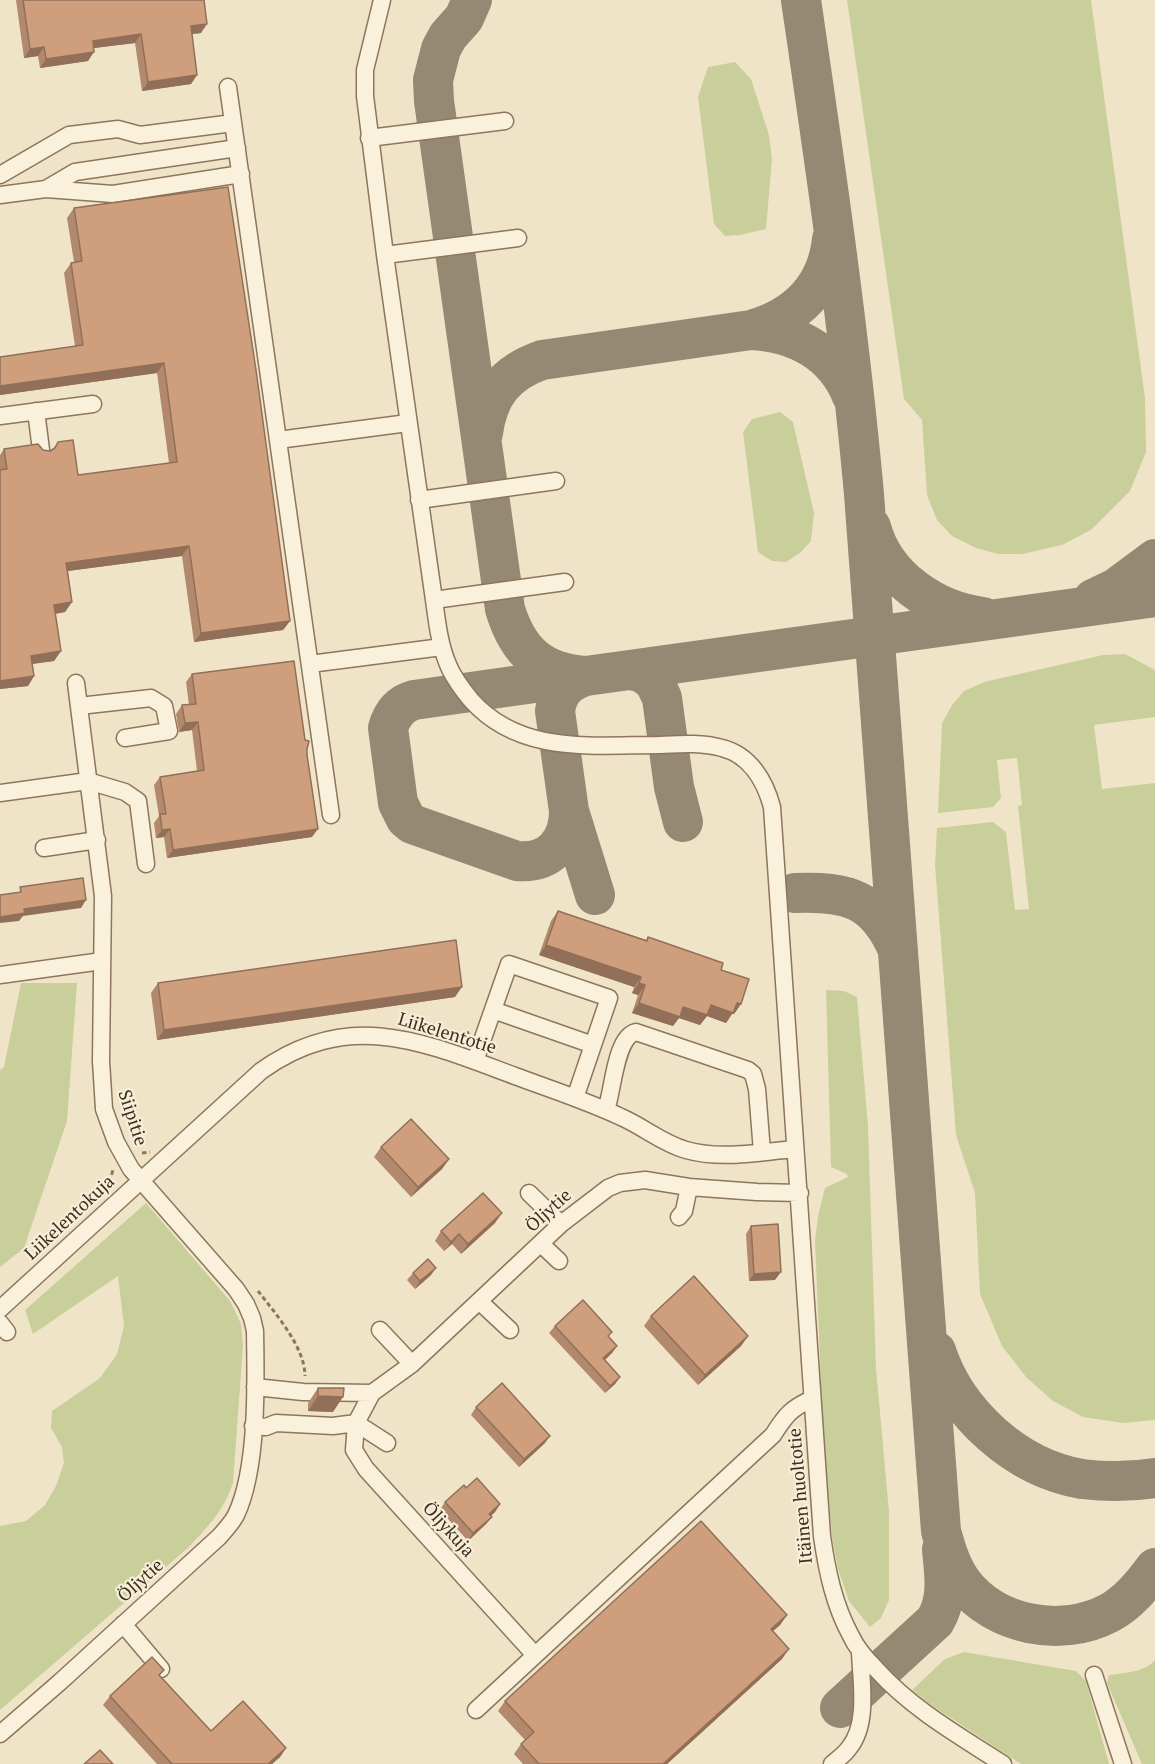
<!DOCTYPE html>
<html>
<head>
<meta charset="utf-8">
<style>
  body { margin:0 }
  canvas { display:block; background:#f0e4c8 }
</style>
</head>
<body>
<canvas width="1155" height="1764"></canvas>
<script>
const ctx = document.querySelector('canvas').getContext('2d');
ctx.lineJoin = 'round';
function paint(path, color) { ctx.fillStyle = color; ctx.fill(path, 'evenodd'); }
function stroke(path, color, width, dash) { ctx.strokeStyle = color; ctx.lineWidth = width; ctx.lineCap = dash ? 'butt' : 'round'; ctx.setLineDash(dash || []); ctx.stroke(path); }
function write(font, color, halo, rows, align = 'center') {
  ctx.font = font + ' "PT Serif",serif'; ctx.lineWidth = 4.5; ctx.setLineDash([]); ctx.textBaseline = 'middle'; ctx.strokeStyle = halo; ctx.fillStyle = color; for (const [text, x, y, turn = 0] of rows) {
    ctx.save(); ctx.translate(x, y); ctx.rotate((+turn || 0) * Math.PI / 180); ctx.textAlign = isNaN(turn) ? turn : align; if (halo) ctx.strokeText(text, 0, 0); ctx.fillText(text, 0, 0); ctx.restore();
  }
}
paint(new Path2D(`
  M847,0H1091L1145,398L1146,452L1130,491L1091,530L1062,545L1022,554H998L976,548L952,536L937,520L927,495L922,420L904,399Z
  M735,62L751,79L769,135L772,159L766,229L740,235L725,236L714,224L698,97L708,67Z
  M780,412L793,422L814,513L811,541L800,553L786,562L772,561L758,552L743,432L752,419Z
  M1125,654L1155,670V717L1094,725L1102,789L1155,783V1420L1123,1423L1083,1417L1053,1401L1026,1377L1002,1346L980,1294L975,1193L956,1135L935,865L937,828L993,822L1006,832L1015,910L1029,909L1018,806L1022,805L1017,758L997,760L1001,798L993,807L938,813L942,723L952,705L964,691L984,682L1103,655Z
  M21,983H77L67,1121L24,1248L0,1267V1070L4,1067Z
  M826,990L844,991L857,997L868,1126L876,1368L889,1512V1600L881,1618L870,1627L849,1601L838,1569L832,1537L823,1432L815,1241L818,1216L825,1188L848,1177L847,1174L831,1167Z
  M146,1203L230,1301L241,1324L243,1346L233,1483C223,1512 209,1525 189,1547L0,1710V1526L26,1521L45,1505L56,1486L64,1463L62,1447L51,1428L52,1411L100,1378L117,1354L124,1326L118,1276L33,1334L25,1310Z
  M964,1652L1076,1671L1086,1681L1109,1764H1021L934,1707L912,1690L945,1659Z
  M1155,1660V1764H1142L1107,1683L1109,1675C1124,1673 1145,1672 1155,1660Z`), '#c9cf9b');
stroke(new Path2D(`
  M472,0L464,18L448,36L441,49L433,80L434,101L505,609C518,652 541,673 586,676L1155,597
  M801,0C825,164 849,328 864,494L941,1531C946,1549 951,1567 962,1582C995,1626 1062,1638 1109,1613C1128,1603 1142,1586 1155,1568
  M751,330C796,332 835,353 852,396
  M483,433C488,395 505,373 542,360L751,330C797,317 827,288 832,239
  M871,527C884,577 934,611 983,617
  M1093,599L1116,588L1155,559
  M630,670L641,672L654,681L662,698L674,787L683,822
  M586,676C567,682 558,691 555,711L569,811L595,895
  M569,811C569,842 550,864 517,861L412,824L406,819L398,803L388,728C392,714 400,704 414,700L577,677
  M795,893C848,891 876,899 898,950
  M936,1351C956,1413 1016,1468 1082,1479C1107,1482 1130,1482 1155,1478
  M840,1708L935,1621C949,1598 944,1574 942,1549`), '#968974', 40);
const minor = new Path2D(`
  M382,0L365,70V96L385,255L434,600C437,621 439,642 447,662C452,676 462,689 471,700C520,755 592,745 658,745C679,744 702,742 722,748C750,755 765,781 772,807L822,1536C827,1571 834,1605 851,1636C857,1649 866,1659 876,1669C912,1709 958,1735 1003,1764
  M228,87L331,815
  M369,138L505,121
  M0,175L69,135L118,129L140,135L233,123
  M46,189L75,172L237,148
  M0,195L46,189L113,194L241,174
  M385,255L518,238
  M36,411L41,450
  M0,416L93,404
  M278,440L408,423
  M419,500L556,481
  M434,600L565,582
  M310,664L442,647
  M79,706L151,698L164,706L169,731L125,738
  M0,793L88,781L125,792L138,801L146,864
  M44,848L97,840
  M0,975L102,961
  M493,1010L593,1045
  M475,1061L509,964L609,998L575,1098
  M606,1110C613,1092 615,1037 636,1032L748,1070L753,1074L757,1089L762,1152
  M529,1193L561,1224
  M679,1217L684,1211L689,1187
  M541,1244L559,1261
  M479,1301L510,1330
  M0,1309L261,1071C349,1008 424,1042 515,1076C550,1089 587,1101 621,1117C644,1127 662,1143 686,1150C722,1160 758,1152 795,1149
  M0,1323L7,1332
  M380,1330L412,1364
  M255,1387L303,1392L372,1393
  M253,1426L266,1427L276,1423L333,1426L356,1423L354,1450L366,1469L534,1654
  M387,1443L356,1423L372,1393L412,1364L561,1224L608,1188L620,1183L645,1180L689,1187L757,1192L800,1193
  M123,1624L161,1669
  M1094,1675L1123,1764
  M476,1710L773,1435C785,1416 791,1408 812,1399
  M0,1734L60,1682L219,1537C225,1530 232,1523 236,1515C258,1469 256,1383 255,1331L252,1318L246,1304L236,1289L131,1169L116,1142L104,1109L101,1061L103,896L76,683
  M832,1764C838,1759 845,1754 849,1748C869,1724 861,1681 860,1652`);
stroke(minor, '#8d765c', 19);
stroke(new Path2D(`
  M453,1037L463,1036L469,1032
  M142,1153L150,1152
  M107,1189L113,1170
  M258,1291C275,1313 305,1347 305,1376`), '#8d765c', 3, [4.5, 3]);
stroke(minor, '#faf1dc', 16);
paint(new Path2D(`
  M16,0H204L201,33L192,34L197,75L191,84L142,91L135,43L94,48L88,61L40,68L38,56L24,58Z
  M228,187L290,621L283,630L194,642L182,556L68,571L72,602L65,612L55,614L61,651L54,661L32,664L34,676L28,686L0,689V455L4,449L50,451L53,449L58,442L78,475L169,463L157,373L0,395V357L75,346L64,273L71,263L74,262L67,218L74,208Z
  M192,674L307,749L312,837L167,858L164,837L156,838L154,823L159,816L154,785L160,777L197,771L192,730L179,732L176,714L182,705H189L186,682Z
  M558,911L646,940L648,937L721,970L741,1004L734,1014H732L726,1023L707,1016L700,1025L679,1018L673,1026L632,1013L638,995L632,993L634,987L539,955L551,921Z
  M158,983L455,997L157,1040L151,993Z
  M381,1147L449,1159L442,1169L411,1197L374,1157Z
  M495,1223L461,1254L452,1244L444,1251L435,1241L441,1231Z
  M751,1226L775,1280L749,1281L746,1234Z
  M413,1273L431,1275L415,1289L407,1280Z
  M651,1316L748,1336L741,1346L698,1385L644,1326Z
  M555,1326L608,1337L617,1346L612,1353L605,1360L620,1377L615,1384L605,1393L549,1333Z
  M318,1388L333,1412L308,1411V1403Z
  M476,1407L545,1443L519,1467L471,1415Z
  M466,1488L500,1504L495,1512L491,1516L492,1517L486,1524L468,1541L440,1510L445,1502Z
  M787,1615L780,1625L773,1631L782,1659L667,1764H523L514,1754L521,1744L525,1740L498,1711L505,1701Z
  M160,1676L211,1731L286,1748L280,1757L272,1764H157L103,1705L110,1696Z`), '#b2896c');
paint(new Path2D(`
  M207,24L201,33L184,35L191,26Z
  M141,34L135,43L86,49L93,41Z
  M44,47L38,56L24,58L30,49Z
  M94,52L88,61L40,68L46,59Z
  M197,75L191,84L142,91L148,82Z
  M164,363L157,373L0,395V386Z
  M189,546L182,556L60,572L66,563Z
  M72,602L65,612L48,615L54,605Z
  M290,621L283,630L194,642L201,633Z
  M61,651L54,661L24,665L31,656Z
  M34,676L28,686L0,689V681Z
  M198,722L192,730L179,732L185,723Z
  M170,829L164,837L156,838L162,830Z
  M318,829L312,837L167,858L173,850Z
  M86,900L81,908L23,916L19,921L0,923V917L24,909Z
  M546,945L641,977L634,987L539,955Z
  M639,983L645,985L638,995L632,993Z
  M462,987L455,997L157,1040L164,1030Z
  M639,1003L683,1007L737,1003L741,1004L734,1014H732L726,1023L707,1016L700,1025L679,1018L673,1026L632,1013Z
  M449,1159L442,1169L411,1197L418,1187Z
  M502,1213L495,1223L461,1254L468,1244Z
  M459,1234L452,1244L444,1251L451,1242Z
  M436,1268L431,1275L415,1289L420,1281Z
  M781,1272L775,1280L749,1281L754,1274Z
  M748,1336L741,1346L698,1385L705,1375Z
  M617,1346L612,1353L598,1366L603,1358Z
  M620,1377L615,1384L605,1393L610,1386Z
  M318,1396L343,1397L333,1412L308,1411Z
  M550,1436L545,1443L519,1467L524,1459Z
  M500,1504L495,1512L484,1522L489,1514Z
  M492,1517L486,1524L468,1541L473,1533Z
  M787,1615L780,1625L764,1639L771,1629Z
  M789,1649L782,1659L667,1764H663Z
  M286,1748L280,1757L272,1764H268Z`), '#916f58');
const building = new Path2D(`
  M23,0H204L207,24L191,26L197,75L148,82L141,34L93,41L94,52L46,59L44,47L30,49Z
  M228,187L256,370L290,621L201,633L189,546L66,563L72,602L54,605L61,651L31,656L34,676L0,681V470L7,469L4,449L38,444L43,450L50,451L55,448L58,442L73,440L78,475L177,462L164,363L0,386V357L83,345L71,263L82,261L74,208Z
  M294,661L305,740L309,741L307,749V755L318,829L173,850L170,829L162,830L160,814H166L160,777L204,770L198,722L185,723L182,705L196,704L192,674Z
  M83,878L86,900L24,909L25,913L0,917V895L21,892L20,887Z
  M558,911L647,941L648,937L723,963L721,970L749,979L741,1004L737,1003L733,1013L711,1005L707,1015L683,1007L680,1017L639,1003L645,985L639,983L641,977L546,945Z
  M456,940L462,987L164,1030L158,983Z
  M411,1119L449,1159L418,1187L381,1147Z
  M483,1193L502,1213L468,1244L459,1234L451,1242L441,1231Z
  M778,1224L781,1272L754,1274L751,1226Z
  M428,1259L436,1268L420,1281L413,1273Z
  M694,1276L748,1336L705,1375L651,1316Z
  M583,1300L612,1332L608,1336L617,1346L603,1358L620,1377L610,1386L555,1326Z
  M502,1383L550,1436L524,1459L476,1407Z
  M318,1388H344L343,1397L318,1396Z
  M477,1478L500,1504L489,1514L492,1517L473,1533L445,1502L464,1485L466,1488Z
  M701,1521L787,1615L771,1629L789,1649L663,1764H539L521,1744L534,1732L505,1701Z
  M152,1657L164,1670L159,1675L211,1731L243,1701L286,1748L268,1764H172L110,1696Z
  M100,1750L113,1764H84Z`);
paint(building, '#cf9f7d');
stroke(building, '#916f58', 1.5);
write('18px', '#3d2e20', '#f7eed8', [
  ["Liikelentotie",447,1034,17],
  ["Siipitie",132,1118,72],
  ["Öljytie",549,1211,-42],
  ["Liikelentokuja",70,1218,-43],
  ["Itäinen huoltotie",801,1496,-95],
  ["Öljykuja",448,1530,48],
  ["Öljytie",141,1581,-42]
]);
</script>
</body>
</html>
